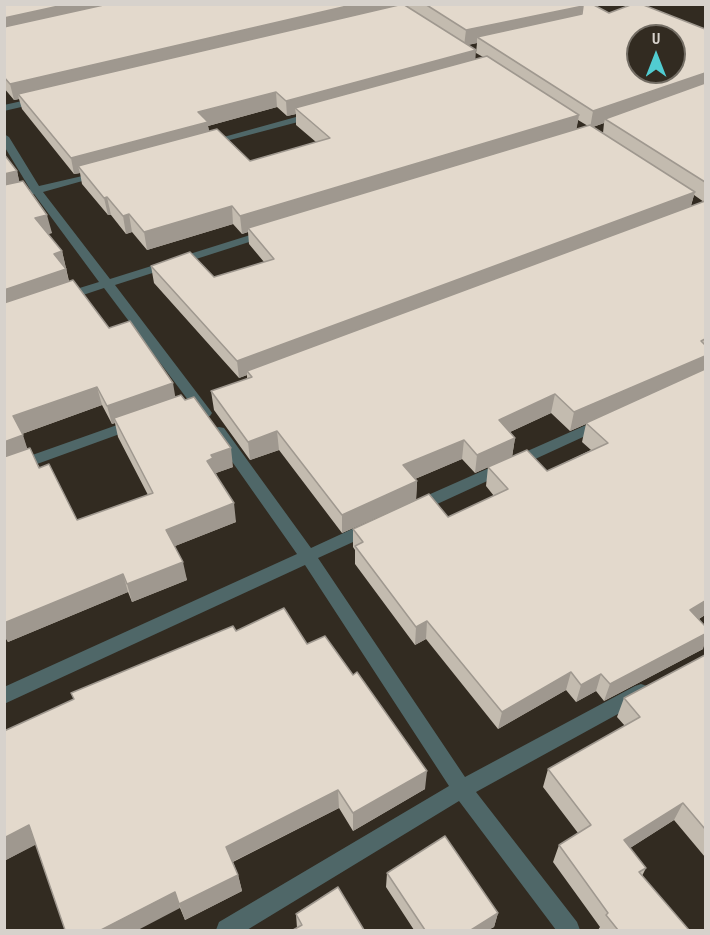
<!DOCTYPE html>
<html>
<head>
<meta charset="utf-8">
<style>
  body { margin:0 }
  #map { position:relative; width:710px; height:935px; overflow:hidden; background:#322b21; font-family:"PT Sans Narrow",sans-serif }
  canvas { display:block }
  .frame { position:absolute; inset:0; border:6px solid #d7d2cc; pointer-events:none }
  .north { position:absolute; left:626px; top:24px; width:60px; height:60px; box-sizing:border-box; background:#322b21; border:2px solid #746e65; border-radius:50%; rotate:0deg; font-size:16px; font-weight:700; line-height:24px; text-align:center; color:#d7d2cc }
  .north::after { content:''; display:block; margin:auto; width:21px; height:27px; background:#51ccd1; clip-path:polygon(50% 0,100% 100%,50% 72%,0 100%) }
</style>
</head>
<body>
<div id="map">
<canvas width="710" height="935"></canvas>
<div class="frame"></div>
<div class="north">U</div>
</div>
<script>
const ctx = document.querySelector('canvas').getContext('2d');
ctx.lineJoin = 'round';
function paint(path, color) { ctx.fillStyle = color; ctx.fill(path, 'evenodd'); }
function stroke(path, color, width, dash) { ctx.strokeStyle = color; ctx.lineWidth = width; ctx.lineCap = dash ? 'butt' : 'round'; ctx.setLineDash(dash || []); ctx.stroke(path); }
paint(new Path2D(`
  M40,97L45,100L43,102L4,111V105Z
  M314,112L317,113V117L207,146L202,143Z
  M4,134L9,137L39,186L104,171V175L43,192L110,279L263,231H271V235L115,285L210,410L212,413L210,416H200L104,288L68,300H60L58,297L60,294L99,282L34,194L4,202V195L30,189L4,146Z
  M602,418L607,420L609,423L607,426L422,511H410L408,507L410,503Z
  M134,419L141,424L139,427L4,476V465Z
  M219,427L224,428L311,548L363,524H375L377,528L375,532L318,558L465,777L635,686L641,684L647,686L650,692L647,698L476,792L577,922L580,930H556L459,801L247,930H216L219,922L449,786L305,565L4,704V687L297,554L214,436L212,432L214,428Z`), '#4f6768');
paint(new Path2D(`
  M4,4L393,7L401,4H592L609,13L705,29V615L699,619L703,649L604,701L596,691L576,702L566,690L498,729L426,639L415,645L355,564V550L353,547V529L448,517L494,496L486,486L488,467L475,473L462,459L415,479L417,481L416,500L342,533L279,450L250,460L214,410L211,391L247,379V375L239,378L154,283L151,266L214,277L264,262L249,244L248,232L242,234L233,224L147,250L132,232L126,234L111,215H108L82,184L80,173L74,174L22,109L19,99L14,100L4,88ZM477,43L476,53L483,57L475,60L467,45ZM277,107L287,116L296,114V125L316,142L250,161L209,131L208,126ZM578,120L588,126L576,129ZM604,123L603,133L593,127ZM694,195L704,202L691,206ZM551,413L570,431L586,424L582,442L591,450L547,471L512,457L515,438L510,432Z
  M4,154L17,171L19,181L52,233L48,234L62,251L69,281L109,328L175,397L233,467L216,473L236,522L175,546L187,580L132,602L128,592L8,642L4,635ZM102,405L112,424L115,423L118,437L148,495L77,520L27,449L22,434Z
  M236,631L307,644L425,789L353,831L339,808L233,862L238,875L242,891L185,920L180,908L36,844L4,861V731Z
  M705,655V857L674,820L630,848L646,868L642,876L689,930H598L600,927L553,862L559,845L578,833L543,787L548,769L625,726L617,717L624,698Z
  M387,873L498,913L494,927L488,930H414L386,887Z
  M296,914L364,930L297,928Z`), '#c3bbaf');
paint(new Path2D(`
  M68,4H139L4,34V18Z
  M356,4H393V11L18,94L19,99L14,100L10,84Z
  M583,6L580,21L477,37V43L464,46L466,30Z
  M476,50L475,65L295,108L296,114L287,116L286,101Z
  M705,73V88L605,119L604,123L590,128L593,111Z
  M276,92L277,107L208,126L210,137L78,166L80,173L74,174L71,158L198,112Z
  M579,115L576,132L248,228V232L242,234L240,216Z
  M17,171L21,189L4,193V174Z
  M695,192L690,208L247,371V375L239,378L237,361Z
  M107,197L111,215H108L104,198Z
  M232,206L233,224L147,250L144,232Z
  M129,214L132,232L126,234L123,216Z
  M47,215L52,233L40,236L35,218Z
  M62,251L70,287L4,310V290L54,254Z
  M705,356V372L570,431L574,412Z
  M173,383L176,401L114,418L115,423L112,424L107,406Z
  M97,387L102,405L19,435L13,416Z
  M555,394L551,413L497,438L499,420Z
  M277,431L279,450L250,460L248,442Z
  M23,435L29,454L4,463V442Z
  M515,438L512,457L475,473L477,455Z
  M464,440L462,459L403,484V465Z
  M231,448L233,467L216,473V477L207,461L211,455Z
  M417,481L416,500L342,533V515Z
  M234,503L236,522L170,548L166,530Z
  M183,562L187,580L132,602L127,584Z
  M123,574L128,592L8,642L4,635V623Z
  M705,601V615L683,628L690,610Z
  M427,621L426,639L415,645L416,627Z
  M705,634V643L703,649L604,701L610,684Z
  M571,672L566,690L498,729L502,712Z
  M601,674L596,691L576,702L581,685Z
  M427,771L425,789L353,831V813Z
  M338,790L339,808L230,863L226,847Z
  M683,803L674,820L616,857L624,840Z
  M29,825L39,843L4,861V838Z
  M238,875L242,891L185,920L179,904Z
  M175,892L180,908L138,930H101Z
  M498,913L494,927L488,930H471Z`), '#9f988f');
const building = new Path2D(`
  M4,4H68L4,18Z
  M108,4H356L10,84L4,77V27Z
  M403,4L476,50L286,101L276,92L198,112L208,122L71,158L18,94Z
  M425,4H592L609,13L633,4H641L705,29V73L593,111L477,37L582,14L583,6L466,30ZM638,36H674V72H638Z
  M487,56L579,115L240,216L232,206L144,232L129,214L123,216L107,197L104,198L78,166L217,129L250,161L330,138L295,108Z
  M705,83V182L605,119Z
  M590,125L695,192L237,361L151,266L190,252L214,277L274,259L248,228Z
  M4,154L17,171L4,174Z
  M23,181L47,215L35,218L62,251L54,254L66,269L4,290V185Z
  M705,201V339L701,341L705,345V356L574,412L555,394L499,420L515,438L477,455L464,440L403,465L417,481L342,515L277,431L248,442L211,391L252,377L247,371Z
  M73,280L109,328L130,321L173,383L107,406L97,387L13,416L23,435L4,442V303Z
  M705,369V601L690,610L705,626V634L610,684L601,674L581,685L571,672L502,712L427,621L416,627L355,546L363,542L353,529L429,494L448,517L508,489L488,467L527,450L547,471L608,443L586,423Z
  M181,395L185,400L194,397L231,448L211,455L213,458L207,461L234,503L166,530L183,562L127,584L123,574L4,623V457L30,448L39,468L49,464L77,520L153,493L114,418Z
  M284,608L307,644L325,636L353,675L357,672L427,771L353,813L338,790L226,847L238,875L179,904L175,892L101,930H65L29,825L4,838V731L74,699L71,693L233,626L236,631Z
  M705,655V829L683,803L624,840L646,868L639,872L689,930H618L606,915L608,913L559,845L591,825L548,769L640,717L624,698Z
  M445,836L498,913L471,930H425L387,873Z
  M338,887L364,930H293L302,925L296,914Z`);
paint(building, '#e3d9cc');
stroke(building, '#9f988f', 1.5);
</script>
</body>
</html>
